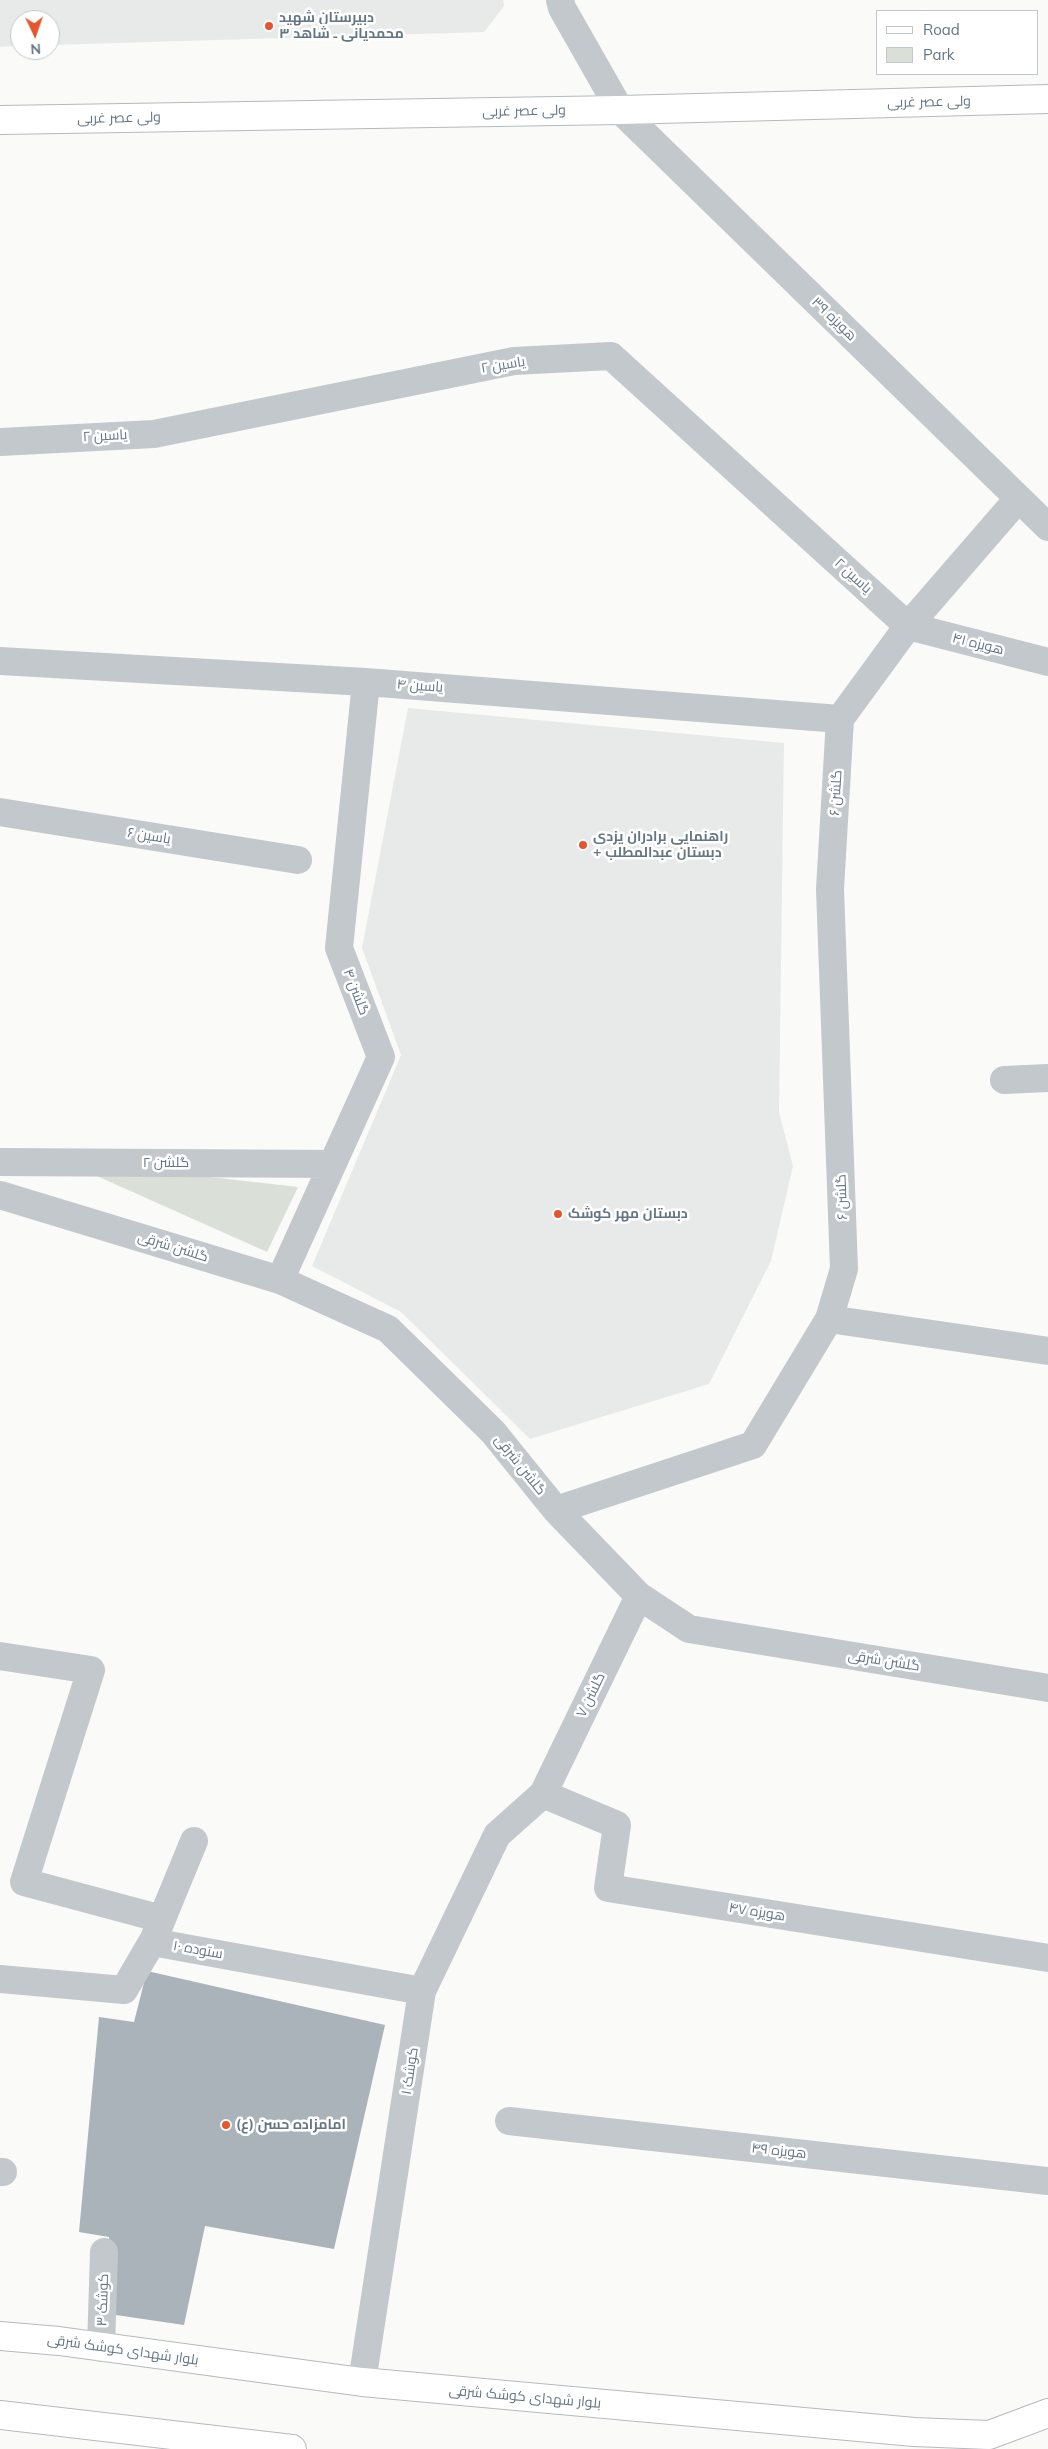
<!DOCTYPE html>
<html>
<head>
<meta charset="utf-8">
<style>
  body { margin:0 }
  #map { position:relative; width:1048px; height:2449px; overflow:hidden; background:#fafaf8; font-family:Mulish,sans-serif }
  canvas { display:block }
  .legend { position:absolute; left:876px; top:10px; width:162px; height:65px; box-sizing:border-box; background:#fff; border:1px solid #c1c8cd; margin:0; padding:6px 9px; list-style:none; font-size:15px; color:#657683 }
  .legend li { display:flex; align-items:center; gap:10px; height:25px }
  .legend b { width:25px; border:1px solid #c1c8cd }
  .north { position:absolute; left:10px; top:10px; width:50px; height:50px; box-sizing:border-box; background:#fff; border:1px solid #c1c8cd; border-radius:50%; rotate:177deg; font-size:14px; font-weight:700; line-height:20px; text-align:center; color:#657683 }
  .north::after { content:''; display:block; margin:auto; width:18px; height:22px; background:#e4572e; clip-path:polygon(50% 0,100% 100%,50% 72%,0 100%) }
</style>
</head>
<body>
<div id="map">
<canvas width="1048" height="2449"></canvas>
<ul class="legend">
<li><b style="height:6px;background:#fff"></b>Road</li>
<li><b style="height:14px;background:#dadfd7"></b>Park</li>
</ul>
<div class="north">N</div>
</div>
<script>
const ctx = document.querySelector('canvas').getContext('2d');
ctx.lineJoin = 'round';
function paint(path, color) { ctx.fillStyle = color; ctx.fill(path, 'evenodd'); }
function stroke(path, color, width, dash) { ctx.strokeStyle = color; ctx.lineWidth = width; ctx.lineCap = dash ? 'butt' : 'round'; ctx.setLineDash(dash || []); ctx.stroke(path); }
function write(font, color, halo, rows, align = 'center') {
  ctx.font = font + ' Mulish,Cairo,sans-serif'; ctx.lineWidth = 5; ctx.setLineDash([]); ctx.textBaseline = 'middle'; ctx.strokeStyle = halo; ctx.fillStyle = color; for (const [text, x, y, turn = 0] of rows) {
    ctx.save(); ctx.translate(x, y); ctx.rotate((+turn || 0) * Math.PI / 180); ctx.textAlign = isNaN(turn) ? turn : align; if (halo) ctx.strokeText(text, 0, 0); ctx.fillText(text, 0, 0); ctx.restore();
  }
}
paint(new Path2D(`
  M0,0H503L504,6L484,32L50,45V20H20V46L0,47Z
  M408,708L784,743L779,1112L793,1166L771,1261L709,1384L530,1439L401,1312L312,1266L401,1055L362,948Z`), '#e8e9e9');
paint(new Path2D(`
  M61,1160L298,1187L267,1252Z`), '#dadfd7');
paint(new Path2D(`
  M147,1971L385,2025L334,2249L205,2226L184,2325L109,2314V2237L79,2232L99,2017L134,2022Z`), '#aab3b9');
const major = new Path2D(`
  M0,120L620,110L1048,99
  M0,2336L59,2341L362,2382L914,2432L989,2435L1048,2413
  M0,2415L292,2449`);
stroke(major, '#b5babe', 30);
stroke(new Path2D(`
  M560,0L562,8L620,110L1048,527
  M0,442L154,434L514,361L611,356L908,626L1048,662
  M0,661L366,682L840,719
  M840,719L908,626L1018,499
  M0,812L298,860
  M1004,1080L1048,1078
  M0,1162L332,1164
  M0,1195L280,1280L388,1329L493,1432L556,1510L639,1596L689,1629L1048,1688
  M280,1280L381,1057L339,948L366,682
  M829,1319L1048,1351
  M556,1510L753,1445L829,1319L844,1269L830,889L840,719
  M0,1656L91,1670L24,1882L162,1919
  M543,1794L617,1825L608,1888L1048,1958
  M155,1936L194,1841
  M0,1979L124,1990L152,1942L422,1991
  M509,2121L1048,2181
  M0,2172H3
  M101,2348L104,2252
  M362,2382L422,1991L497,1835L543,1794L639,1596`), '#c3c8cc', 28);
stroke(major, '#fff', 28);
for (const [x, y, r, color] of [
  [269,26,5,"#e4572e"],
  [583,845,5,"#e4572e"],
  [558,1214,5,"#e4572e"],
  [226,2125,5,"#e4572e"]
]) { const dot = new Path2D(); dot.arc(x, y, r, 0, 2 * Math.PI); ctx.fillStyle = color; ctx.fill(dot); stroke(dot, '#fff', 2); }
write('bold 14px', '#657683', '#fff', [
  ["دبیرستان شهید",279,18],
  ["محمدیانی ـ شاهد ۳",279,34],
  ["راهنمایی برادران یزدی",593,837],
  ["+ دبستان عبدالمطلب",593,853],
  ["دبستان مهر کوشک",568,1214],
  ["امامزاده حسن (ع)",236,2125]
], 'left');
write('14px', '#657683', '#fff', [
  ["ولی عصر غربی",929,102,-1],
  ["ولی عصر غربی",524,111,-1],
  ["ولی عصر غربی",119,118,-1],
  ["هویزه ۳۹",834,319,44],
  ["یاسین ۲",503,365,-9],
  ["یاسین ۲",105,436,-3],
  ["یاسین ۲",853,576,42],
  ["هویزه ۴۱",978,644,14],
  ["یاسین ۴",420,686,4],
  ["گلشن ۶",836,793,-87],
  ["یاسین ۶",149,836,9],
  ["گلشن ۴",356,992,69],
  ["گلشن ۲",166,1163],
  ["گلشن ۶",842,1197,-92],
  ["گلشن شرقی",173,1247,17],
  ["گلشن شرقی",520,1465,51],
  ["گلشن شرقی",884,1661,9],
  ["گلشن ۷",591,1695,-64],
  ["هویزه ۴۷",757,1912,9],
  ["ستوده ۱۰",198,1950,10],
  ["کوشک ۱",410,2071,-81],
  ["هویزه ۴۹",779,2151,6],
  ["کوشک ۳",103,2300,-88],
  ["بلوار شهدای کوشک شرقی",123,2350,8],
  ["بلوار شهدای کوشک شرقی",525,2397,5]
]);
</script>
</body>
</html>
